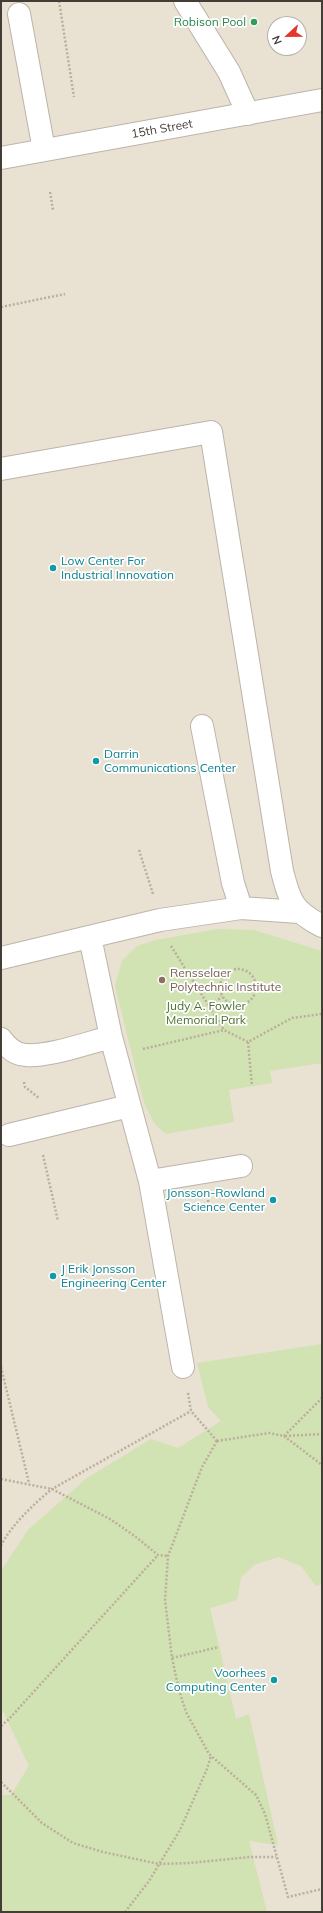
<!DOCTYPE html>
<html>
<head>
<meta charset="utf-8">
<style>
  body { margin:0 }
  #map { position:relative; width:323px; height:1913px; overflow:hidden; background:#f1ede7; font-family:Mulish,sans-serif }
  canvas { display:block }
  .frame { position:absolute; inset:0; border:2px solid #443d36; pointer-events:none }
  .north { position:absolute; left:267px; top:16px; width:40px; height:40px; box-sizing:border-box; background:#fff; border:1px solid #b4b1af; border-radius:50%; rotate:248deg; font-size:11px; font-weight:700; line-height:16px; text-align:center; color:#443d36 }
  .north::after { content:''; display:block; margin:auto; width:14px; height:18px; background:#e5362b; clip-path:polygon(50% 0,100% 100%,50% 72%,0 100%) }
</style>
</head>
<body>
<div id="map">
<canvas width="323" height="1913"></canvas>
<div class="frame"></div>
<div class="north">N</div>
</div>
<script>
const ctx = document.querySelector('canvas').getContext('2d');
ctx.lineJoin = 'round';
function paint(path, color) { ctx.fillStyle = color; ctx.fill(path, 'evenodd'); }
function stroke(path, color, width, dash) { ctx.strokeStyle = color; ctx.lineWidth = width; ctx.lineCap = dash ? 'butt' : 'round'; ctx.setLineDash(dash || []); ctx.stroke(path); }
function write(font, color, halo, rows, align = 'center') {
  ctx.font = font + ' Mulish,sans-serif'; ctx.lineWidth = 3.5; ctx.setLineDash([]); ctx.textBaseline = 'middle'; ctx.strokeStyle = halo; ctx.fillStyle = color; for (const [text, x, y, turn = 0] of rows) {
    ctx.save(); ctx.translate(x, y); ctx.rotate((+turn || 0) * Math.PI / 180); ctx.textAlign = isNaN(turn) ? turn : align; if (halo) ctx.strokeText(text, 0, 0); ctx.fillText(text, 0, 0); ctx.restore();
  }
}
paint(new Path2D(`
  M1,1H322V1912H1ZM275,24H299V48H275Z`), '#e9e1d2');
paint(new Path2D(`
  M218,929L254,930L322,951V1063L270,1071L272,1083L229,1090L234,1122L166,1134L155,1124L144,1103L115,986L122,961L137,946L156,940Z
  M322,1344V1584L316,1586L301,1566L278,1557L254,1565L241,1578L237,1600L210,1608L236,1719L249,1714L278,1845L249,1841L267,1912H1V1795H11L29,1766L3,1711L1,1710V1571L28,1530L87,1478L151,1439L178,1448L221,1421L208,1407L197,1363Z`), '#d1e2b3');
const minor = new Path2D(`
  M185,1L229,72L248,114
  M19,14L44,150
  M1,158L322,100
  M1,469L211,432L282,871C290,902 293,911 322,926
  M202,726L233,883L241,908
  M1,958L160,920L241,908L299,912
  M111,1037L150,1181L183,1367
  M1,1039C7,1047 16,1055 26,1055C49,1057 87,1043 111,1037L90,937
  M9,1135L129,1106
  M150,1181L241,1166`);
stroke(minor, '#bcb4aa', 24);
stroke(new Path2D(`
  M59,1L74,97
  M50,192L53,210
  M1,307L65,294
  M139,850L153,894
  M171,946L224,1030
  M220 987a18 18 0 1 1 36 0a18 18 0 1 1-36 0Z
  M208,1006L222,997
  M248,1042L252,1086
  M143,1049L224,1030L248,1042L292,1018L322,1014
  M24,1082L25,1087L39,1098
  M43,1155L58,1221
  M208,1200L209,1212
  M1,1367L29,1483
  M188,1393L191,1411L217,1441
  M284,1436L322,1465
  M285,1436L322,1434
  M217,1441L202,1467L168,1556L165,1600L172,1658L179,1690L186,1712L209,1754L256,1795L265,1814L288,1897L322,1889
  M217,1441L269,1433L284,1436L322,1398
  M1,1479L52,1489L110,1519L136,1537L158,1555L168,1556
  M1,1546C10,1526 35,1503 52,1489L191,1411
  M172,1658L219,1647
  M1,1726L9,1719L158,1555
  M1,1782L42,1823L73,1843L103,1852L159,1864L190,1863L250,1857H276
  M125,1912L149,1881L180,1830L207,1769L211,1756`), '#bcae9d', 2.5, [2, 2]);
stroke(minor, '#fff', 22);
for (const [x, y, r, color] of [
  [254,22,4,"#2e9e5b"],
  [53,568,4,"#0f9aa8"],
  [96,761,4,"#0f9aa8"],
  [162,980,4,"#8d6e63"],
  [273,1200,4,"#0f9aa8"],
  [53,1276,4,"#0f9aa8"],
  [274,1680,4,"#0f9aa8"]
]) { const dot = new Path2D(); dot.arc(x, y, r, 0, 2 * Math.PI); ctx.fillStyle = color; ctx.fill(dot); stroke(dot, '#fff', 1.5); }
write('12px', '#27864d', '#fff', [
  ["Robison Pool",246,22]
], 'right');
write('12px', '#443d36', '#fff', [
  ["15th Street",162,129,-10]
]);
write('12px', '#0d838f', '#fff', [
  ["Low Center For",61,561],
  ["Industrial Innovation",61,575],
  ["Darrin",104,754],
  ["Communications Center",104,768],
  ["Jonsson-Rowland",265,1193,"right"],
  ["Science Center",265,1207,"right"],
  ["J Erik Jonsson",61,1269],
  ["Engineering Center",61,1283],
  ["Voorhees",266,1673,"right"],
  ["Computing Center",266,1687,"right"]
], 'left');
write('12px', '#785e54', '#fff', [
  ["Rensselaer",170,973],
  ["Polytechnic Institute",170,987]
], 'left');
write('12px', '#4d7030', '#fff', [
  ["Judy A. Fowler",206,1006],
  ["Memorial Park",206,1020]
]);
</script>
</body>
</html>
